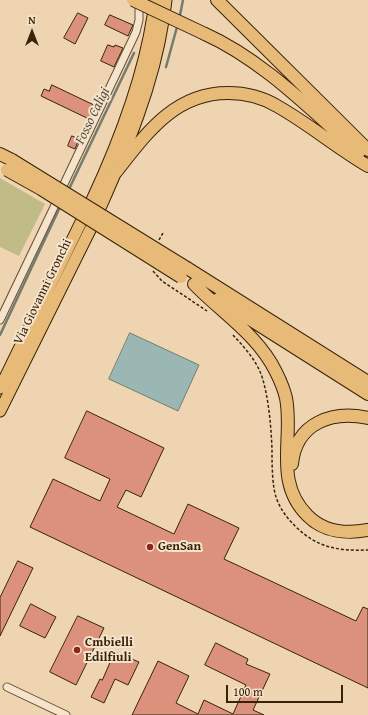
<!DOCTYPE html>
<html>
<head>
<meta charset="utf-8">
<style>
  body { margin:0 }
  #map { position:relative; width:368px; height:715px; overflow:hidden; background:#efd4b1; font-family:"Gentium Book Plus",serif }
  canvas { display:block }
  .north { position:absolute; left:12px; top:12px; width:40px; height:40px; -webkit-text-stroke:3px #f5e3cc; paint-order:stroke; rotate:0deg; font-size:11px; font-weight:700; line-height:16px; text-align:center; color:#372309 }
  .north::after { content:''; display:block; margin:auto; width:14px; height:18px; background:#372309; clip-path:polygon(50% 0,100% 100%,50% 72%,0 100%) }
  .scale { position:absolute; left:226px; top:685px; width:117px; height:18px; box-sizing:border-box; border:2px solid #372309; border-top:0; padding-left:5px; font-size:12px; line-height:14px; white-space:nowrap; color:#372309; -webkit-text-stroke:3px #f5e3cc; paint-order:stroke }
</style>
</head>
<body>
<div id="map">
<canvas width="368" height="715"></canvas>
<div class="north">N</div>
<div class="scale">100 m</div>
</div>
<script>
const ctx = document.querySelector('canvas').getContext('2d');
ctx.lineJoin = 'round';
function paint(path, color) { ctx.fillStyle = color; ctx.fill(path, 'evenodd'); }
function stroke(path, color, width, dash) { ctx.strokeStyle = color; ctx.lineWidth = width; ctx.lineCap = dash ? 'butt' : 'round'; ctx.setLineDash(dash || []); ctx.stroke(path); }
function write(font, color, halo, rows, align = 'center') {
  ctx.font = font + ' "Gentium Book Plus",serif'; ctx.lineWidth = 4; ctx.setLineDash([]); ctx.textBaseline = 'middle'; ctx.strokeStyle = halo; ctx.fillStyle = color; for (const [text, x, y, turn = 0] of rows) {
    ctx.save(); ctx.translate(x, y); ctx.rotate((+turn || 0) * Math.PI / 180); ctx.textAlign = isNaN(turn) ? turn : align; if (halo) ctx.strokeText(text, 0, 0); ctx.fillText(text, 0, 0); ctx.restore();
  }
}
paint(new Path2D(`
  M0,178L45,204L19,256L0,247Z`), '#c1bb87');
const water = new Path2D(`
  M130,333L199,365L178,411L109,379Z`);
paint(water, '#9bb7b3');
stroke(water, '#737c6f', 1);
stroke(new Path2D(`
  M180,15L183,0
  M166,67L177,27
  M70,187L134,53
  M0,335L60,207`), '#737c6f', 2.5);
const building = new Path2D(`
  M78,13L88,18L75,44L64,38Z
  M110,15L133,25L128,36L105,25Z
  M108,45L114,47L115,45L123,48L114,67L101,61Z
  M52,85L96,106L89,119L41,96L44,89L49,91Z
  M72,136L79,139L75,149L68,146Z
  M87,411L164,448L141,497L126,490L117,507L174,534L188,504L239,528L224,559L356,621L363,607L368,609V688L30,527L53,479L100,501L110,479L65,458Z
  M18,561L33,568L0,636V598Z
  M31,604L56,617L45,638L20,626Z
  M78,616L104,628L76,685L50,672Z
  M216,643L248,659L246,664L270,674L253,710L264,715H132L158,661L189,676L176,703L198,714L204,700L233,714L246,685L205,665Z
  M115,652L139,662L128,685L115,679L104,703L91,697L100,679L102,680Z`);
paint(building, '#dc917c');
stroke(building, '#372309', 1);
const minor = new Path2D(`
  M64,184L136,32L139,20V9
  M0,320L55,205
  M7,687L66,715`);
const primary = new Path2D(`
  M155,3V0
  M165,8L166,0
  M92,200C119,142 143,80 153,16
  M101,206C127,147 153,86 163,21
  M0,388L81,222
  M0,411L91,228`);
const trunk = new Path2D(`
  M217,0L368,150
  M205,34C263,60 312,111 359,152
  M0,154L12,160
  M116,172C146,134 174,93 228,93C245,93 262,97 277,106C309,124 337,148 368,166
  M187,268L368,382
  M194,284C222,313 258,335 276,372C280,380 284,389 286,398C294,438 273,482 308,516C324,532 347,534 368,530
  M218,299L368,394
  M292,464C296,423 332,410 368,418`);
stroke(minor, '#654f33', 9);
stroke(primary, '#372309', 13);
stroke(trunk, '#372309', 14);
stroke(new Path2D(`
  M159,240L163,233
  M153,271L162,281L207,311
  M233,335C245,348 258,362 263,380C269,402 271,426 272,449C272,462 272,485 276,497C280,509 287,518 296,527C318,548 338,551 368,550`), '#372309', 1.5, [3, 2]);
stroke(minor, '#f5e3cc', 7);
stroke(primary, '#e8ba78', 11);
stroke(trunk, '#e8ba78', 12);
const trunkBridge = new Path2D(`
  M133,0L205,34
  M12,160L187,268
  M7,170L41,189L181,277`);
stroke(trunkBridge, '#372309', 14, []);
stroke(trunkBridge, '#e8ba78', 12);
for (const [x, y, r, color] of [
  [150,547,4,"#8f2418"],
  [77,650,4,"#8f2418"]
]) { const dot = new Path2D(); dot.arc(x, y, r, 0, 2 * Math.PI); ctx.fillStyle = color; ctx.fill(dot); stroke(dot, '#f5e3cc', 1.5); }
write('13px', '#372309', '#f5e3cc', [
  ["Via Giovanni Gronchi",43,292,-64]
]);
write('bold 13px', '#372309', '#f5e3cc', [
  ["GenSan",158,547],
  ["Cmbielli",85,643],
  ["Edilfiuli",85,658]
], 'left');
write('italic 14px', '#554f3c', '#f5e3cc', [
  ["Fosso Caligi",93,116,-64]
]);
</script>
</body>
</html>
